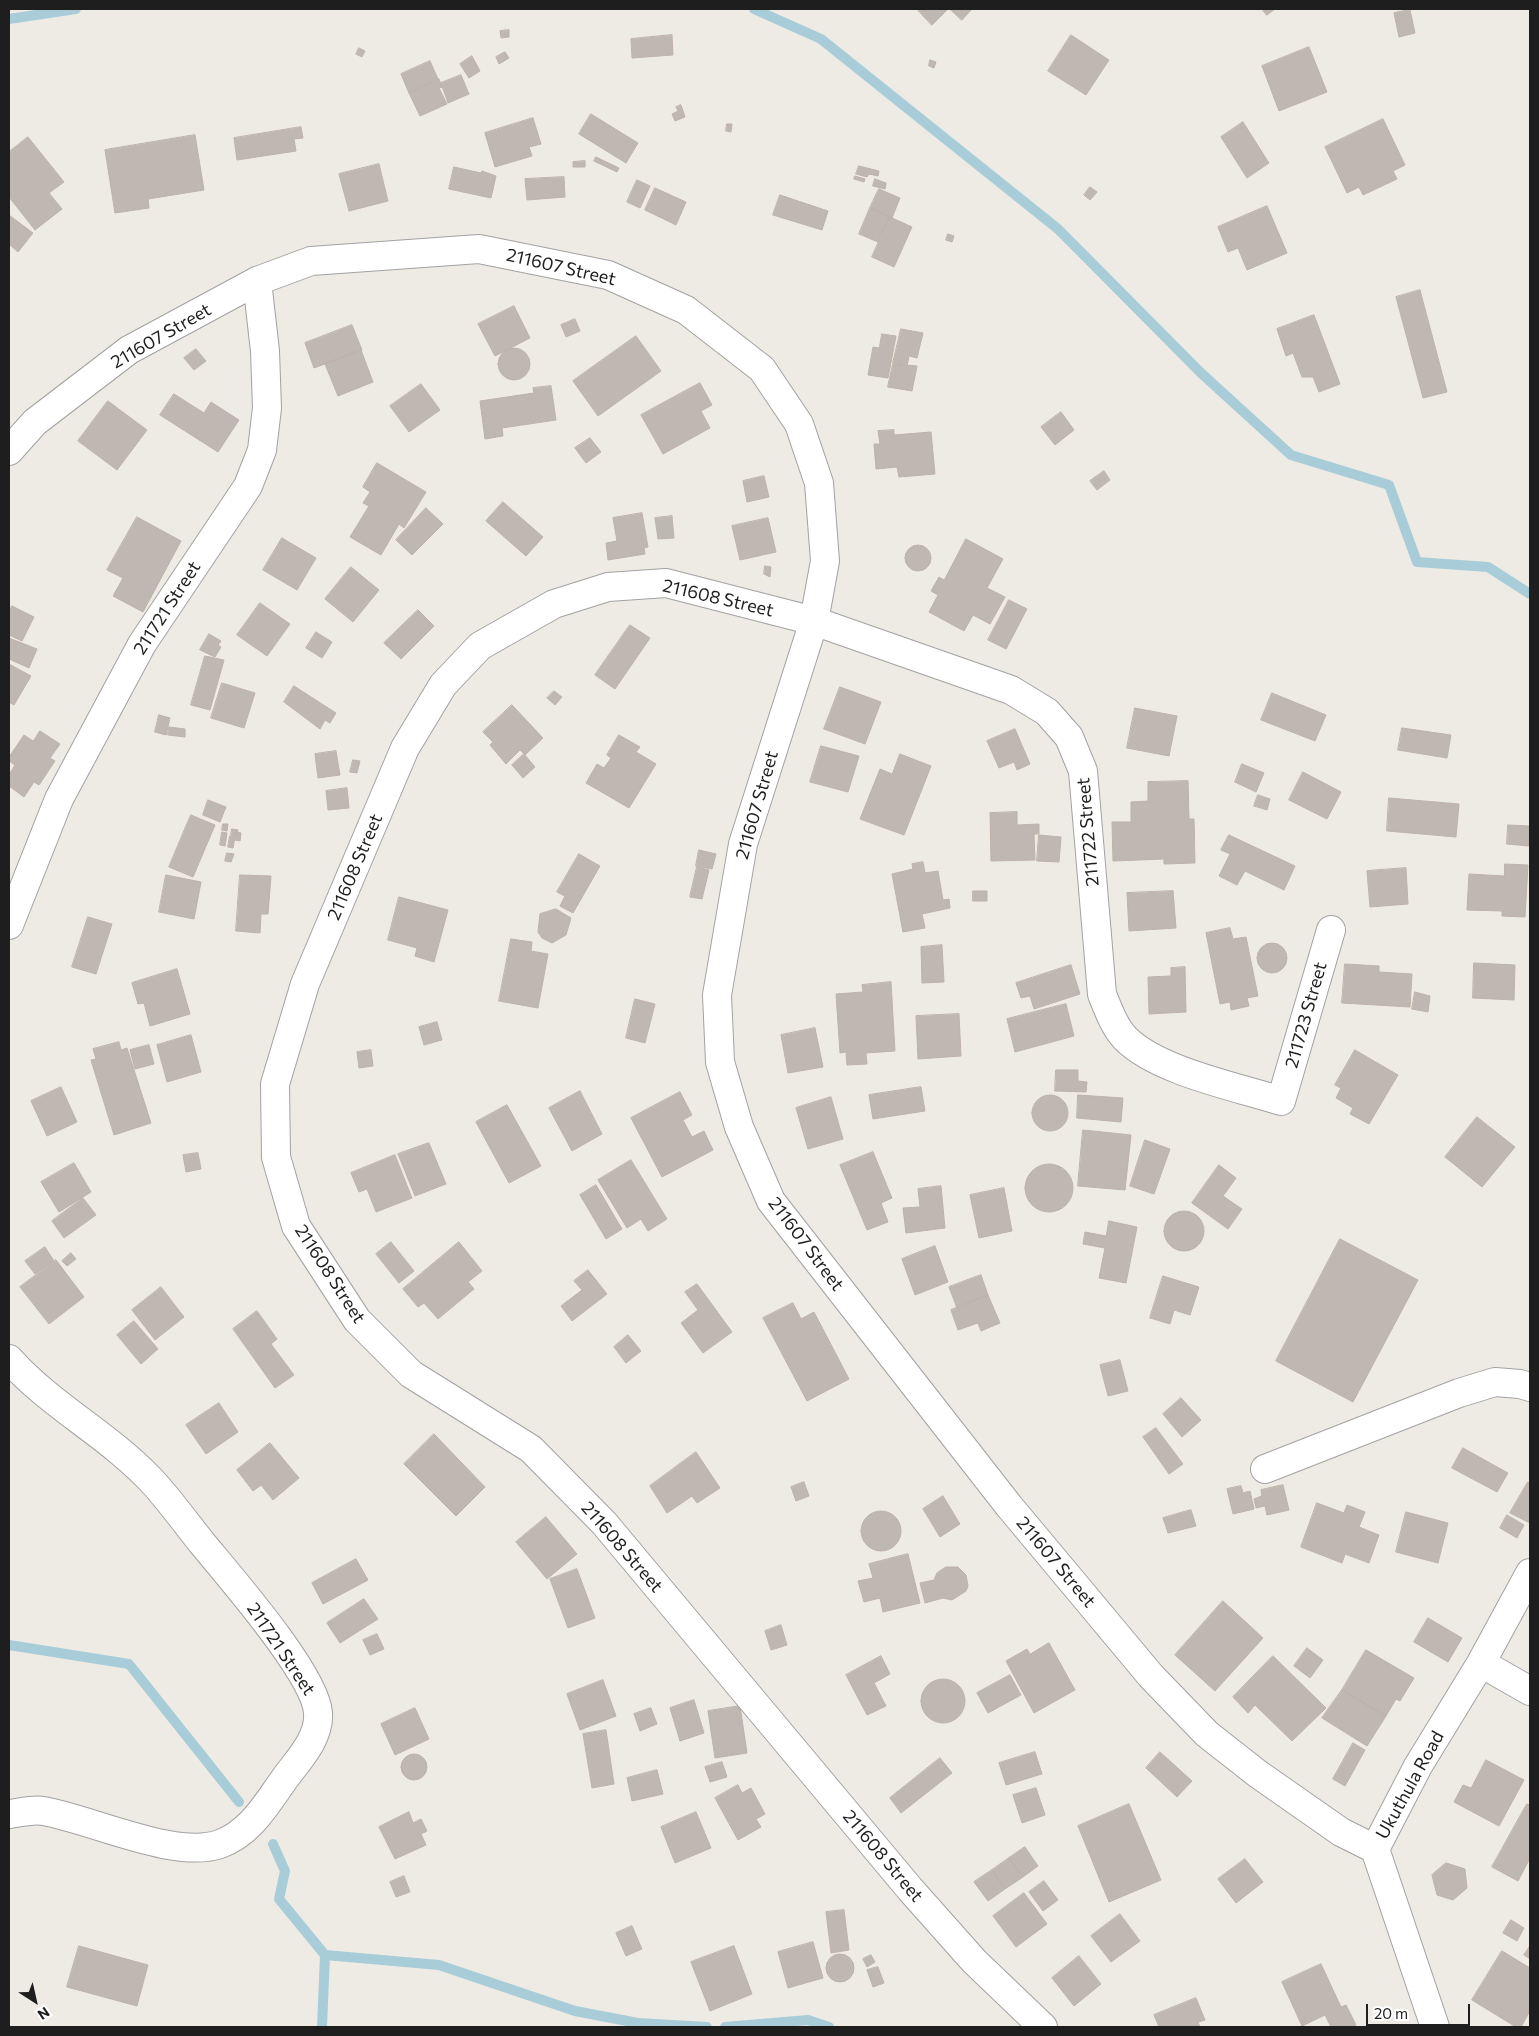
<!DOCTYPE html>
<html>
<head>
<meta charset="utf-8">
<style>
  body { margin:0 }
  #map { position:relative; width:1539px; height:2036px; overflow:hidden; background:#eeebe5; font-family:Commissioner,sans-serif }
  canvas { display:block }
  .frame { position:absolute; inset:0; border:10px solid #1e1e1e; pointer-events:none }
  .north { position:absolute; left:10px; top:1976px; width:50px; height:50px; -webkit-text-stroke:4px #fff; paint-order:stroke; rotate:145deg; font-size:14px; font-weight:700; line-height:20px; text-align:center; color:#1e1e1e }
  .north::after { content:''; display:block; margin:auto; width:18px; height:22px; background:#1e1e1e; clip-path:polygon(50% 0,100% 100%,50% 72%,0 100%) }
  .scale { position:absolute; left:1366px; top:2004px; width:104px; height:22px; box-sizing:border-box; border:2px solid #1e1e1e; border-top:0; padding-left:6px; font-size:15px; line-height:18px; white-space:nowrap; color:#1e1e1e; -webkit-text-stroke:4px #fff; paint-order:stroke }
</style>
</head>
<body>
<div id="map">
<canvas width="1539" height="2036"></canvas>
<div class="frame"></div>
<div class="north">N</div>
<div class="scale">20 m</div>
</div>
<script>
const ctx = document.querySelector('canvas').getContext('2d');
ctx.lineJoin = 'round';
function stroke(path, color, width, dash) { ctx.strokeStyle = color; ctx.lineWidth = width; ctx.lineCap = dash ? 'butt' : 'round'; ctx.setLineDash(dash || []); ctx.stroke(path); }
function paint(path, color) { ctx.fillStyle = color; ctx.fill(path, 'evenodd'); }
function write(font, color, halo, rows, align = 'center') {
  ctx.font = font + ' Commissioner,sans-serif'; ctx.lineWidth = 4; ctx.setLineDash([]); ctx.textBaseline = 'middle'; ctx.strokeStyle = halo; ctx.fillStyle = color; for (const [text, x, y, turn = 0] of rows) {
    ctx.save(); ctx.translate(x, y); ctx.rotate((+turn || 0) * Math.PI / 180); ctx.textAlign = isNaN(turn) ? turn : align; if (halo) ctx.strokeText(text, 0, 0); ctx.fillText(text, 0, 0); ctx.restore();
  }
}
stroke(new Path2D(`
  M754,9L821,39L1058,229L1201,373L1291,455L1389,485L1417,562L1488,567L1530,594
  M9,19L76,9
  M9,1645L129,1664L239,1802
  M273,1844L285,1871L279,1899L325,1955L322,2027
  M325,1955L439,1965L575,2011L638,2023L707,2027
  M725,2027L808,2020L829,2027`), '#a9cdd8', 10);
const building = new Path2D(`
  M917,9H948L932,25Z
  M950,9H972L962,20Z
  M1262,9H1275L1267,15Z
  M1410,10L1415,33L1399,37L1394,13Z
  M509,30V37L501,38L500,31Z
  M672,35L673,55L632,58L631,39Z
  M1071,35L1109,60L1086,95L1048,71Z
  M1309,47L1327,92L1279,111L1262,66Z
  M359,48L365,51L362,57L356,54Z
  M505,52L509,58L499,64L496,57Z
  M472,56L480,71L469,78L460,64Z
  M930,60L936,62L934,68L929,66Z
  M430,61L438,79L409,93L401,74Z
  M461,75L469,94L448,103L441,83Z
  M439,79L442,87L439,88L447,104L420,116L409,93Z
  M681,105L685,117L675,121L672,114L678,111L676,107Z
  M591,114L638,143L626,163L579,134Z
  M533,118L541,144L529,147L532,156L495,167L485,133Z
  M1383,119L1405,165L1393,171L1397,179L1363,195L1359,187L1347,193L1325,147Z
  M1243,122L1269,163L1247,178L1221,137Z
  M727,124H732L731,132L726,131Z
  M301,127L303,138L294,139L296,151L237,160L234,138Z
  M195,135L204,190L148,199L149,208L115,213L105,150Z
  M28,137L64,182L49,193L62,209L35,230L9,197V152Z
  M596,157L619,168L617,172L594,161Z
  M585,161V167H573V162Z
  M379,164L388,201L349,211L339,174Z
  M859,166L879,171L878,176L869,174L867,177L856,174Z
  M454,167L481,173L482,171L496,176L491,198L449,189Z
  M855,176L865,179L864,182L854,179Z
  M564,177L565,197L527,200L525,179Z
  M875,179L886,183L885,189L873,186Z
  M637,180L650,186L640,208L627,202Z
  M1090,187L1097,192L1090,200L1084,195Z
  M655,188L686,202L676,225L645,210Z
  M879,189L900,198L892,218L870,208Z
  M780,195L828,211L822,230L773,215Z
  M1267,206L1287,253L1247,270L1238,248L1228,252L1218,227Z
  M870,208L890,217L878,242L859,234Z
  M9,215L33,233L18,252L9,244Z
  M890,217L912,227L894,267L872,257Z
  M948,234L954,236L952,242L946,240Z
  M1420,290L1447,392L1423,398L1396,297Z
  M514,306L530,338L495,356L478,324Z
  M1314,315L1340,384L1319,392L1313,377H1302L1293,353L1286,356L1277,329Z
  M575,319L580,331L566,337L561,325Z
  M352,325L362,350L314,368L305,343Z
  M901,329L923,333L917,358L909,356L907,366L893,363Z
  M882,334L896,336L888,378L868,375L873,347L879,348Z
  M636,336L661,371L598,416L573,381Z
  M498 364a16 16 0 1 1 32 0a16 16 0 1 1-32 0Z
  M196,349L206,361L194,370L184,358Z
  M361,350L373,382L338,396L325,364Z
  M893,364L917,366L912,391L888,387Z
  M700,383L712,405L701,411L710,428L663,454L641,415Z
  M421,384L440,410L409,432L390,406Z
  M551,386L556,420L502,428L503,436L485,439L480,401L534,393L533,388Z
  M174,394L204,413L211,402L239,420L218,452L160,415Z
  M108,401L147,430L117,470L78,441Z
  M1061,412L1074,430L1055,445L1041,427Z
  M894,430V435L931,432L935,474L899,477L897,467L876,469L874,444H880L878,431Z
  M590,438L601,452L586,463L575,448Z
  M377,463L426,492L404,528L399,524L381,555L350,537L369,506L363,503L370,492L363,487Z
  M1104,471L1110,480L1097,490L1090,481Z
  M764,476L769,497L747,502L743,481Z
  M503,502L543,537L526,556L486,521Z
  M426,508L443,524L412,555L396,540Z
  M642,513L648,547L644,548L645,554L608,560L606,543L617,541L613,518Z
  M672,516L674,538L658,539L655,518Z
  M137,517L181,541L143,612L113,596L123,578L107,570Z
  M768,518L776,552L740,560L732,526Z
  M282,538L316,558L297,590L263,570Z
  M966,539L1003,559L987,588L1005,597L990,624L973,615L964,631L929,612L938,595L931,591L939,577L944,580Z
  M905 558a13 13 0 1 1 26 0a13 13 0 1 1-26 0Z
  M765,566L771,567L770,577L764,574Z
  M351,567L379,590L353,622L325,599Z
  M1009,600L1027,609L1006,649L988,640Z
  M260,603L290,624L267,656L237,635Z
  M12,606L34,617L22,641L9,635V613Z
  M418,610L434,626L401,659L384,643Z
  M630,625L650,638L615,689L595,675Z
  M316,632L332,642L322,658L306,648Z
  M209,634L221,641L218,645L221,647L215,657L200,650Z
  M9,638L37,649L29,668L9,659Z
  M205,656L224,660L210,710L191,705Z
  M9,664L31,676L14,705L9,702Z
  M222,683L255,693L244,728L211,718Z
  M294,686L336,713L330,723L325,720L320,729L284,702Z
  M840,687L881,702L865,744L824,729Z
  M554,691L562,697L555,705L547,698Z
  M1272,693L1326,715L1315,741L1261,720Z
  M512,705L543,738L525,755L520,750L506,764L490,745L493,742L483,732Z
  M1135,708L1177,716L1169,756L1127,748Z
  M159,715L170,718L166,735L155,732Z
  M169,727L185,729V737L168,735Z
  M1402,728L1451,735L1447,758L1398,750Z
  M1015,729L1030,764L1017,770L1014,762L999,768L987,741Z
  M40,731L60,744L50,758L55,761L39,785L34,782L24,797L9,786V775L15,765L9,761V757L24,735L33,741Z
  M619,735L640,747L636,752L656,764L629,808L586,783L597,764L604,768L611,758L607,755Z
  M821,746L859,756L848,792L810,782Z
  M336,751L340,775L318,778L315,754Z
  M524,754L535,767L523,778L512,765Z
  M900,754L931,766L904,835L860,819L880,769L892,774Z
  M353,760L360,761L357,773L350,772Z
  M1242,764L1264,773L1256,792L1235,782Z
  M1303,772L1341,792L1327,819L1289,800Z
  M1188,781L1189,819H1194L1195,863L1164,864V859L1113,861L1112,822H1131V802L1148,801V782Z
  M347,788L349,808L328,810L326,791Z
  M1258,795L1270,799L1267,810L1254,806Z
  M1389,798L1459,804L1456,837L1387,831Z
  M208,800L226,807L220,822L203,815Z
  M1017,812V825L1039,824V834H1034L1035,860L991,861L990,813Z
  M191,815L215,825L193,877L169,867Z
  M223,824H228L227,831L222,830Z
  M1508,825L1530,826L1529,846L1507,844Z
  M232,829L238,830L236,836L231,835Z
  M222,832L227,833L225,846L220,845Z
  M237,832L241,833L240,841L235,840Z
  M1039,835L1061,837L1059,862L1037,861Z
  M1229,835L1295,866L1284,890L1245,871L1237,885L1219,876L1230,854L1221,850Z
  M230,836L235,837L233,848L228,847Z
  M699,850L716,854L712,869L696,866Z
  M227,853L234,854L231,862L225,861Z
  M579,854L600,866L573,913L560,906L565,896L557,892Z
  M923,862L925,873L938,871L943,900L949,899L950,908L922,914L925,928L903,932L892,874L913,869L912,864Z
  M1505,864L1528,865L1525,917L1502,916V911L1467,910L1469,874L1504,876Z
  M697,867L709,870L702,899L690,897Z
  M1406,868L1408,904L1370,907L1367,871Z
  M166,875L201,882L194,919L159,912Z
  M240,875L271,876L268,914H261L260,933L236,931Z
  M973,891H987V901H973Z
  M1173,891L1176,928L1129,931L1127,893Z
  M399,897L448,910L434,962L415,956L417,948L388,940Z
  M556,909L571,918L566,935L552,943L542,938L538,932L539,922L540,914Z
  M88,917L112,924L96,974L72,967Z
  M1230,928L1233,939L1246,937L1258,996L1247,998L1249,1006L1231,1010L1230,1002L1220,1004L1206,933Z
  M511,939L532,942L531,951L548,954L538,1008L499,1001Z
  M1257 958a15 15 0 1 1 30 0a15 15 0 1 1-30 0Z
  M942,945L944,982L922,983L921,947Z
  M1474,963L1515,965L1514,1000L1473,998Z
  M1345,964L1379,966V972L1412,974L1410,1007L1342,1003Z
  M1071,965L1080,994L1034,1009L1030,996L1021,998L1016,983Z
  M1185,967L1186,1012L1149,1014L1148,977L1171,976V968Z
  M177,969L190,1014L150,1026L144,1003L138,1004L132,983Z
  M891,982L895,1051L866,1053L867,1064L847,1065L846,1052L840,1053L836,994L863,992L862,985Z
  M1415,992L1430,996L1428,1012L1412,1009Z
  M635,999L655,1004L645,1043L626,1038Z
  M1066,1004L1074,1036L1015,1052L1007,1019Z
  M959,1014L961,1056L918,1059L916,1016Z
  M437,1022L442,1040L424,1045L419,1027Z
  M815,1028L823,1067L788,1073L781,1035Z
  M191,1035L201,1072L167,1082L157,1045Z
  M119,1042L121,1050L127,1048L151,1123L114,1135L91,1060L96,1059L93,1049Z
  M149,1045L154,1064L135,1069L130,1050Z
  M371,1050L373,1066L359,1068L357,1052Z
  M1355,1050L1398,1075L1369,1124L1350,1114L1353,1108L1336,1098L1341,1088L1335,1085Z
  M1056,1070H1078V1081L1087,1082L1086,1092L1055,1091Z
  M61,1087L77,1122L47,1136L31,1101Z
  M921,1087L925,1111L873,1119L869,1095Z
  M580,1091L602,1134L572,1151L549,1108Z
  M680,1092L692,1115L683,1120L692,1137L704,1131L713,1150L662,1177L631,1118Z
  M1078,1095L1123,1098L1121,1122L1077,1118Z
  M1032 1113a18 18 0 1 1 36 0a18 18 0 1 1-36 0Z
  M831,1097L843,1139L808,1149L796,1108Z
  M507,1105L541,1166L509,1183L476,1122Z
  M1477,1117L1515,1147L1482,1187L1445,1157Z
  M1083,1130L1131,1135L1125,1190L1078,1186Z
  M1145,1140L1170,1149L1154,1194L1130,1186Z
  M429,1143L446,1184L415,1196L398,1154Z
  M873,1152L892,1198L881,1203L888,1222L867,1230L840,1165Z
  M198,1153L201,1169L186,1172L183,1155Z
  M395,1155L412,1198L376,1212L367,1189L359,1192L351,1173Z
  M631,1160L667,1219L648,1231L641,1219L627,1228L598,1180Z
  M74,1163L91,1192L59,1212L41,1182Z
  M1025 1188a24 24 0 1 1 48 0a24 24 0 1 1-48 0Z
  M1219,1165L1236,1178L1223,1196L1242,1209L1228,1229L1192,1203Z
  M596,1185L622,1229L606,1239L580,1195Z
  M941,1186L945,1228L906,1233L903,1208L920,1207L918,1189Z
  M1004,1188L1012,1231L979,1238L970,1195Z
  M83,1198L96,1215L64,1238L52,1221Z
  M1164 1231a20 20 0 1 1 40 0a20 20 0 1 1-40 0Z
  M1109,1221L1137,1227L1126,1283L1099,1278L1105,1248L1083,1244L1085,1232L1106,1236Z
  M1340,1239L1418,1280L1353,1402L1276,1361Z
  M391,1242L414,1271L399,1283L376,1254Z
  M459,1242L482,1271L468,1282L474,1289L438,1319L424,1303L418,1307L403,1289Z
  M935,1246L948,1282L915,1295L902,1259Z
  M45,1247L54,1261L35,1274L25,1261Z
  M71,1253L76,1259L67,1266L62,1261Z
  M56,1260L84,1297L49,1324L20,1287Z
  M588,1270L607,1294L572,1321L561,1306L582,1290L574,1281Z
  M981,1275L988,1295L957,1308L949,1287Z
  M1163,1276L1199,1287L1190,1315L1174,1310L1170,1324L1150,1318Z
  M697,1284L732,1332L703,1353L681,1323L698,1310L685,1292Z
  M161,1287L184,1317L155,1340L132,1310Z
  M988,1295L1000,1323L981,1331L978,1323L958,1330L951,1310Z
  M793,1303L801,1319L814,1312L849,1379L807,1401L763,1318Z
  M257,1311L277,1339L271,1344L294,1375L275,1388L233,1329Z
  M134,1321L158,1349L141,1364L117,1335Z
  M628,1335L641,1351L626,1363L614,1347Z
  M1120,1360L1128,1391L1108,1396L1100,1365Z
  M1181,1398L1201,1420L1182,1437L1163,1414Z
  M219,1403L238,1432L206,1454L186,1425Z
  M1156,1428L1183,1464L1169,1474L1143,1437Z
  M434,1434L485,1487L456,1516L404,1464Z
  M270,1443L299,1478L273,1500L261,1485L253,1491L237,1470Z
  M1463,1448L1508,1473L1497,1492L1452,1468Z
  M696,1452L720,1488L697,1503L692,1496L667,1513L650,1486Z
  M804,1482L809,1496L796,1501L791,1487Z
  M1528,1482L1530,1483V1523L1510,1513Z
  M1283,1485L1289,1510L1267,1515L1265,1506L1256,1508L1254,1499L1262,1496L1261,1490Z
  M1241,1486L1243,1493L1250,1491L1254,1509L1233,1514L1227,1489Z
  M943,1496L960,1524L940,1537L923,1509Z
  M1317,1503L1344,1513L1347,1505L1365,1512L1359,1527L1379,1535L1369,1563L1345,1554L1342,1563L1301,1547Z
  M1191,1510L1196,1526L1168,1533L1163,1518Z
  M861 1531a20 20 0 1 1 40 0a20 20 0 1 1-40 0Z
  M1406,1512L1448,1523L1438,1563L1396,1552Z
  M1507,1515L1524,1525L1517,1538L1500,1528Z
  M546,1517L577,1554L547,1579L516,1542Z
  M908,1554L920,1603L883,1612L880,1598L864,1602L858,1581L873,1578L869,1564Z
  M356,1559L368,1580L323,1604L312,1583Z
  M946,1567H958L966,1575L968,1586L966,1591L952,1600L943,1598L925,1603L920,1583L934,1580L937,1573Z
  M577,1569L595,1618L568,1628L550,1579Z
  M364,1599L378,1619L340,1643L327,1623Z
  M1223,1601L1263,1638L1215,1691L1175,1655Z
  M1428,1618L1462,1638L1448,1662L1414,1642Z
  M781,1625L787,1645L771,1650L765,1631Z
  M377,1634L384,1649L370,1655L363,1640Z
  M1049,1643L1075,1690L1034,1713L1006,1661L1027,1649L1030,1654Z
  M1307,1648L1323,1660L1310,1678L1294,1666Z
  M1366,1650L1414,1678L1400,1701L1396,1699L1386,1716L1342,1690Z
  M881,1656L890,1674L874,1683L886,1706L867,1715L846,1675Z
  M1273,1656L1326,1708L1292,1741L1255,1705L1248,1713L1233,1697Z
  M1010,1675L1021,1695L988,1713L977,1693Z
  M921 1701a22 22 0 1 1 44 0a22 22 0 1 1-44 0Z
  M603,1680L616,1716L580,1730L567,1694Z
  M1342,1690L1386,1716L1367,1746L1322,1718Z
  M694,1700L704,1733L680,1741L670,1708Z
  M740,1706L747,1753L715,1758L708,1711Z
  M415,1708L429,1739L395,1755L381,1724Z
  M651,1708L657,1724L640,1731L634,1714Z
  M606,1730L614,1784L592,1788L583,1734Z
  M1353,1743L1365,1750L1345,1786L1333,1779Z
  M1035,1752L1042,1774L1006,1785L999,1763Z
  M1160,1752L1192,1781L1177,1797L1146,1768Z
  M401 1767a13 13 0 1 1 26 0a13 13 0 1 1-26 0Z
  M940,1758L952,1773L901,1813L890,1798Z
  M1486,1760L1524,1780L1499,1826L1454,1802L1463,1785L1471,1788Z
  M722,1762L727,1777L710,1782L705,1767Z
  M657,1770L663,1794L632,1801L627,1778Z
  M738,1785L742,1793L751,1788L765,1814L756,1819L761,1827L738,1840L715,1798Z
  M1036,1788L1045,1815L1022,1823L1013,1795Z
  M1129,1804L1161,1880L1109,1902L1078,1826Z
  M1527,1804L1530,1805V1858L1518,1881L1492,1867Z
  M409,1812L413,1823L421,1819L427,1831L421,1834L426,1845L395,1859L379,1827Z
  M696,1812L711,1848L675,1863L661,1827Z
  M1025,1847L1038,1866L1023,1877L1009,1858Z
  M1009,1858L1023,1877L1005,1889L992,1870Z
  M1245,1859L1263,1882L1236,1903L1218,1879Z
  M1446,1863L1465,1869L1467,1888L1453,1900L1437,1895L1432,1875Z
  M992,1870L1005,1889L988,1901L974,1882Z
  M404,1876L410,1892L396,1897L390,1882Z
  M1044,1881L1058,1900L1043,1911L1029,1892Z
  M1024,1893L1047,1924L1016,1947L993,1916Z
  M844,1910L849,1950L831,1953L826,1912Z
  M1120,1914L1140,1941L1111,1962L1091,1936Z
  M1511,1920L1524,1928L1517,1941L1503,1933Z
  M632,1926L642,1949L626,1956L616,1933Z
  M813,1942L823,1978L788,1988L778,1952Z
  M79,1946L148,1965L137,2006L67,1987Z
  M734,1946L752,1994L710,2011L691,1962Z
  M1530,1946V1959L1524,1955Z
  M1502,1951L1530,1968V2011L1521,2027H1516L1472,2000Z
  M826 1968a14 14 0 1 1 28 0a14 14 0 1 1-28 0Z
  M871,1955L875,1962L867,1967L863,1959Z
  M1079,1956L1101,1984L1074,2006L1052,1978Z
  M1321,1964L1341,2007L1346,2005L1356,2025L1352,2027H1331L1325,2015L1302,2026L1282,1982Z
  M878,1967L884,1983L873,1987L867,1970Z
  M1196,1998L1205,2020L1198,2022L1200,2027H1159L1154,2015Z`);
paint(building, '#beb7b2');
stroke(building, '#beb2a8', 1);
const minor = new Path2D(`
  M9,451L35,422L129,350L257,281L311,261L479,249L608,275L686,310L762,369L799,424L819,483L825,561L814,621L743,844L717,995L720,1062L739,1127L771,1201L1009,1506L1151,1676L1207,1734L1258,1774L1341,1832L1375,1849
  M9,925L59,799L142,644L248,486L262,450L267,408L265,351L257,281
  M9,1359C50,1405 107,1434 150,1479C169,1499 185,1522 202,1543C229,1576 316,1675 318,1713C320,1739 297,1761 283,1781C266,1805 250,1833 220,1844C175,1860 91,1819 43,1811C33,1809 19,1813 9,1814
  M1265,1469L1459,1393L1495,1382L1520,1384L1530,1387
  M1481,1663L1530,1691
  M1043,2027L974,1961L910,1889L604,1523L531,1449L411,1374L357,1320L296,1226L276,1157L275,1084L305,984L405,748L443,685L480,646L554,604L608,587L666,583L814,621L1011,690L1047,712L1069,737L1083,771L1102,994C1108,1009 1114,1026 1125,1038C1157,1071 1237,1087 1281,1101L1331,930
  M1435,2027L1375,1849L1418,1766L1481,1663L1530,1573`);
stroke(minor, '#a2a2a2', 30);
stroke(minor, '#fff', 28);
write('18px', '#1e1e1e', '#fff', [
  ["211607 Street",561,267,13],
  ["211607 Street",161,336,-30],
  ["211608 Street",718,598,13],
  ["211721 Street",167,608,-57],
  ["211607 Street",757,805,-74],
  ["211722 Street",1088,832,-95],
  ["211608 Street",355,867,-67],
  ["211723 Street",1306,1015,-74],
  ["211607 Street",806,1244,53],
  ["211608 Street",330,1274,57],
  ["211608 Street",622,1547,49],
  ["211607 Street",1056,1562,50],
  ["211721 Street",281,1649,56],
  ["Ukuthula Road",1410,1785,-61],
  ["211608 Street",883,1856,50]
]);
</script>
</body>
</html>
